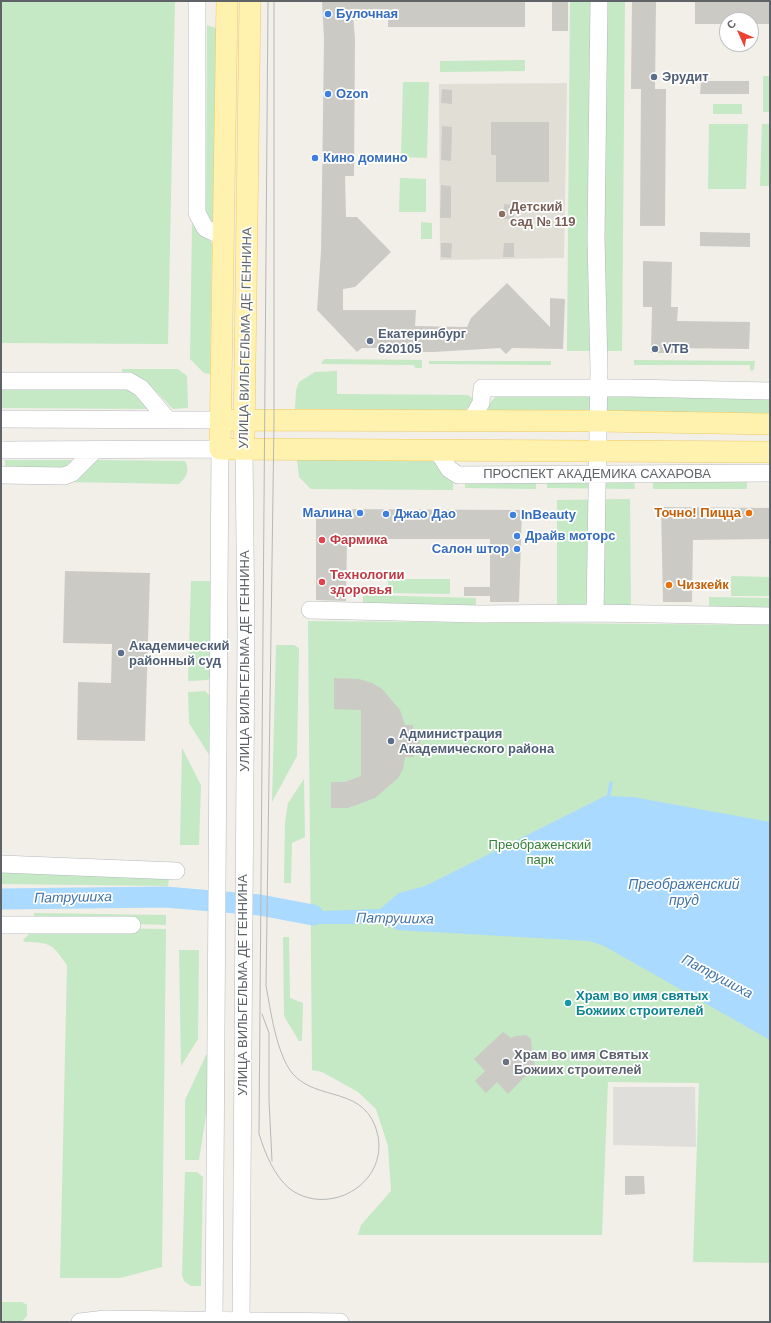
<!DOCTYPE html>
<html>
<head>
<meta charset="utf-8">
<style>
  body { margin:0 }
  #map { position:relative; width:771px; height:1323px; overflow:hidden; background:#f1efe8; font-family:Arial,sans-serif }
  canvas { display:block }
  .frame { position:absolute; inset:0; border:2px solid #5f6368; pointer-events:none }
  .north { position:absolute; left:719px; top:12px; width:40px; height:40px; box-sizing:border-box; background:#fff; border:1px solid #bfc1c3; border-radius:50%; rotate:315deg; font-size:11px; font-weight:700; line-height:16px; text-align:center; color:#5f6368 }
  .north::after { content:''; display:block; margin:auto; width:14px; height:18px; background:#ea4335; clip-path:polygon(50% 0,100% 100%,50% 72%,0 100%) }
</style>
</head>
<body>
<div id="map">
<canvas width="771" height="1323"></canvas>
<div class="frame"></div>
<div class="north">С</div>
</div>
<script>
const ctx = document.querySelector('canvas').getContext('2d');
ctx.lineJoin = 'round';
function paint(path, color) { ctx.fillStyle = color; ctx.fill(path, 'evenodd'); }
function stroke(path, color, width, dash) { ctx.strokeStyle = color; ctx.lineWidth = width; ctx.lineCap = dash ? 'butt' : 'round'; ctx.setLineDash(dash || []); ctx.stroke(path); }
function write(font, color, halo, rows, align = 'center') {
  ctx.font = font + ' Arial,sans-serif'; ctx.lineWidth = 3.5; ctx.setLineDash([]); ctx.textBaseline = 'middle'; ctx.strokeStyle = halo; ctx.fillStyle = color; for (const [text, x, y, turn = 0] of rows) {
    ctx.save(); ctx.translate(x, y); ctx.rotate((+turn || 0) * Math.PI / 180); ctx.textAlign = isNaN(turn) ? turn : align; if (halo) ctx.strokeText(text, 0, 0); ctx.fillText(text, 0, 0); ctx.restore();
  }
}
paint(new Path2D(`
  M613,1087H695L696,1147L613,1145Z`), '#e0deda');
paint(new Path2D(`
  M567,83L564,258L440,260L439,84Z`), '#e1ded6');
paint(new Path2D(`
  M1,1H175L168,344L1,343Z
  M570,1H625L622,351H567Z
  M207,25L218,29V224L211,222L206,212Z
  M525,60V71L440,72V61Z
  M763,76H770V112H763Z
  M403,82H429L427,158L401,157Z
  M713,104H742V114H713Z
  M709,124H748L746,189H708Z
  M762,124H770V186H760Z
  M400,178L426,179V212H399Z
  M421,222L432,223V239H421Z
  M192,224L212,243L210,374L204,373L190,359Z
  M324,359L422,360V368H415L414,365L321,364Z
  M634,360L755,361L754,369L752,371L750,370V365H634Z
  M429,361H551V365L429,364Z
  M122,369H178L187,376L188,408L173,409C158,394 144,374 122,373Z
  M337,371V394L468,395L472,398L473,403L465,410L295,409L296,390L299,382L315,372Z
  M1,388L124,389L131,391L149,409L1,408Z
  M502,395H592V413H485L484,410L495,397Z
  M607,395L770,396V414L606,413Z
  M297,459L433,461L446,472L453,476V490L311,489L299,477Z
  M5,460H75L68,468L5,471Z
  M95,460L185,461C190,470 187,477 179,484L65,482Z
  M536,478V489L465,488V479Z
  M547,478L634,480L635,489L547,488Z
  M653,479H747V489H653Z
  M630,499L631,611L557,610V500Z
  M731,576L770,577V596H731Z
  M388,579H450V594L388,593Z
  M191,581H213V675L208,680L188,681Z
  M363,595L476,598V610H363Z
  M709,597L770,598V611L709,612Z
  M308,621L770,625V1263L693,1262L699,1083L608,1082L602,1235H358L361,1225L391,1191L388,1146L376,1109L358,1092L322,1072L312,1070Z
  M276,645H294L299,648L297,756L272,802Z
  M205,691L212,698L211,758L189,723L188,692Z
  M182,748L201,785L199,845H180Z
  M304,779L305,837L292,843L291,883H284L285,822L288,803Z
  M1,872H170L168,886L1,884Z
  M34,913L166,915V925L35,921Z
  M36,927L166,929L162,1267L120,1278H60L67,965C51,943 52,943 25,942L23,940Z
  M283,937H289L290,998L303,1003L302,1041H299L284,1016Z
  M179,950H199L198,1039L181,1066Z
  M209,1053V1096L199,1160H185V1100L206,1055Z
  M185,1172H197L203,1177L201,1286H191L184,1281L182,1275Z
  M1,1302H22L27,1305V1316L22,1321H1Z`), '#c5e8c5');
paint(new Path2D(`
  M605,796L633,797L770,822V1040L604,946L589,941L397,930L385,924H321L285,920V904L321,911L380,909L399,893L425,886Z`), '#aadaff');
stroke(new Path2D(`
  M608,799L611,783`), '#aadaff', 3.5);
stroke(new Path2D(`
  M1,899L165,897L260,905L313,915`), '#aadaff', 21);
paint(new Path2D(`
  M322,1H525V27H388V14H353L355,39L354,176H345L346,217H357L391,252L355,287L343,289V310H416L415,326L467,327L471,318L507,283L550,327V298L565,299L563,349L512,348L506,354L500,348L433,352H415V348H362L357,352L317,310L321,251L322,189L324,38Z
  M552,1H568V31H552Z
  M632,1H656L655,89H666L665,226H640L641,89H631Z
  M695,1H770V24H751V20H727V24H695Z
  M701,81H749V94H700Z
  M442,89L452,90V104L441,103Z
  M491,122H549V182H496V155H491Z
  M442,126L452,127L451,161L441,160Z
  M441,185L451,186V218H440Z
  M504,204L514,205V219H503Z
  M700,232L750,233V247L700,246Z
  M441,243H452L451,258L441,257Z
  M504,243H514V257H503Z
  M643,261L672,262L671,307H678L677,321L750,322L749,349L677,348V353H651L652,307H643Z
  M661,507L770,508V539L693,540L692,602H663Z
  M316,509L522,510L519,602H490V596H464V587H490V539H347L346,601L316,600Z
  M65,571L150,573L145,741L77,740L78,682L111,683L112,644L63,643Z
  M334,678L359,679L372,683L382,689L400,710L405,725H413V732H420V751H414V757H405L403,769L398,778L375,798L348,808H331V782H345L361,776V710L334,709Z
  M503,1032L511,1038L516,1036L526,1035L531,1039L532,1052L530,1057L534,1061L535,1066L508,1094L497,1082L486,1093L475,1081L485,1071L474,1059Z
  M625,1176H644L645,1194L625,1195Z`), '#cccac5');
const minor = new Path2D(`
  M197,1V213L205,228L224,237
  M1,381H129L141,388L168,420
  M1,419L220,420
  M470,422L481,403L482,388H629L770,391
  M1,450L220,449L214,1322
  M437,450L449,469L458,475L770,473
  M1,475L64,476L72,473L95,450
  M310,610L479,614L595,613L770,616
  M595,613L599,370L596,237L599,1
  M1,864L176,871
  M1,925H132
  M80,1322L105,1319L340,1322
  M241,1322L246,635L244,450`);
const major = new Path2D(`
  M227,1L220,449L770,452
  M220,420L597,421L770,424
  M244,435L250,1`);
stroke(minor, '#b5b8bc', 18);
stroke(major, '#f2c960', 22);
stroke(minor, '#fff', 17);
stroke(major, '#fff2af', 21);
stroke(new Path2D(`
  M268,1L259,1134C265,1153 274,1176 290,1189C328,1217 387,1185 378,1136C367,1084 317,1103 292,1073C276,1052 271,1012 266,986L274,421V1
  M262,1014L269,1033V1100L272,1161`), '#b6b7b8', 1);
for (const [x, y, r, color] of [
  [328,14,4,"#3f7fe0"],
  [654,77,4,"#5c6f8a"],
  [328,94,4,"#3f7fe0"],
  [315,158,4,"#3f7fe0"],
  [502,214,4,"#8d6e63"],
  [370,341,4,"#5c6f8a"],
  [655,349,4,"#5c6f8a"],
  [360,513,4,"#3f7fe0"],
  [749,513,4,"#e8710a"],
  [386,514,4,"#3f7fe0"],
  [513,515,4,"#3f7fe0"],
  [517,536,4,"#3f7fe0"],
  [322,540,4,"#e0444e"],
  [517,549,4,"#3f7fe0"],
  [322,582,4,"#e0444e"],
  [669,585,4,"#e8710a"],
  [121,653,4,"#5c6f8a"],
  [391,741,4,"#5c6f8a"],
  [568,1003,4,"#0f9aa8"],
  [506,1062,4,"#6b7280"]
]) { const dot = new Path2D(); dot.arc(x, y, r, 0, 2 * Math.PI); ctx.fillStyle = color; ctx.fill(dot); stroke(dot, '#fff', 1.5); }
write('bold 13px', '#366cbe', '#fff', [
  ["Булочная",336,14],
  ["Ozon",336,94],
  ["Кино домино",323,158],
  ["Малина",352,513,"right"],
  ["Джао Дао",394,514],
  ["InBeauty",521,515],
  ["Драйв моторс",525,536],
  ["Салон штор",509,549,"right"]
], 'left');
write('bold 13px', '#4e5e75', '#fff', [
  ["Эрудит",662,77],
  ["Екатеринбург",378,334],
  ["620105",378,349],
  ["VTB",663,349],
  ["Академический",129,646],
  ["районный суд",129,661],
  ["Администрация",399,734],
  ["Академического района",399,749]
], 'left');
write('bold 13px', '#785e54', '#fff', [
  ["Детский",510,207],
  ["сад № 119",510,222]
], 'left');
write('13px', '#5f6368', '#fff', [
  ["УЛИЦА ВИЛЬГЕЛЬМА ДЕ ГЕННИНА",246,338,-89],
  ["ПРОСПЕКТ АКАДЕМИКА САХАРОВА",597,474],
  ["УЛИЦА ВИЛЬГЕЛЬМА ДЕ ГЕННИНА",245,661,-90],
  ["УЛИЦА ВИЛЬГЕЛЬМА ДЕ ГЕННИНА",243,985,-90]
]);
write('bold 13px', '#c56008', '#fff', [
  ["Точно! Пицца",741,513],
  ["Чизкейк",677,585,"left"]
], 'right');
write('bold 13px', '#be3a42', '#fff', [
  ["Фармика",330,540],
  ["Технологии",330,575],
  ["здоровья",330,590]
], 'left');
write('13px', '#348238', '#fff', [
  ["Преображенский",540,845],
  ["парк",540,860]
]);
write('bold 13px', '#0d838f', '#fff', [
  ["Храм во имя святых",576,996],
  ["Божиих строителей",576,1011]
], 'left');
write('bold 13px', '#5b616d', '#fff', [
  ["Храм во имя Святых",514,1055],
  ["Божиих строителей",514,1070]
], 'left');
write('italic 14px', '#4174aa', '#fff', [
  ["Преображенский",684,885],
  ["пруд",684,901],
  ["Патрушиха",73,898,-1],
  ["Патрушиха",395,919,1],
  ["Патрушиха",717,977,28]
]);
</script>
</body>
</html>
